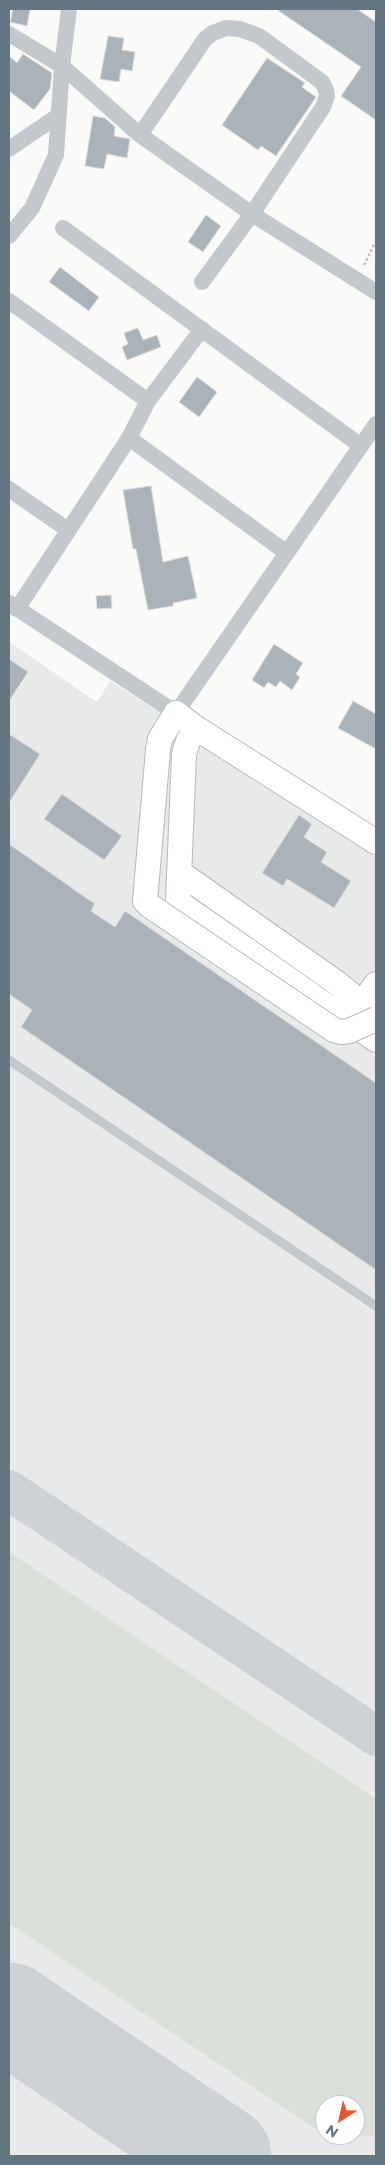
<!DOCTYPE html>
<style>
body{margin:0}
#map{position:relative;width:385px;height:2165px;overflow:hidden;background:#fafaf8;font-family:Montserrat,sans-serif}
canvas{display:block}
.frame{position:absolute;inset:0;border:10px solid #657683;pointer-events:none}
.north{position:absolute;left:315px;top:2095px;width:50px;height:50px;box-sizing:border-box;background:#fff;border:1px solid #c1c8cd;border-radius:50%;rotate:215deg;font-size:14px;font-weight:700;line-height:20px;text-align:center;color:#657683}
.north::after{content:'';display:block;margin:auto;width:18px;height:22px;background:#e4572e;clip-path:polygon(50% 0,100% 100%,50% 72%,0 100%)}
</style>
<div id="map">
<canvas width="385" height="2165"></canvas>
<div class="frame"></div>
<div class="north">N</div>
</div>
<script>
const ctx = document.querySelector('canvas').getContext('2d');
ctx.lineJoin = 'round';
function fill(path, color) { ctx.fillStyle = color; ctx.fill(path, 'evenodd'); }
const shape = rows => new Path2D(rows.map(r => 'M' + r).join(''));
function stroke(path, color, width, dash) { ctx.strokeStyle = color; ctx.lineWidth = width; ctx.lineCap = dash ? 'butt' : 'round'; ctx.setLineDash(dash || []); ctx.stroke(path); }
const built = shape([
 [9,642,97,702,110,681,376,848,376,2156,9,2156],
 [325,2105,355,2105,355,2135,325,2135]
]);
const green = shape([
 [9,1552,376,1799,376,2136,345,2137,333,2135,355,2135,355,2105,325,2105,325,2133,313,2127,9,1923]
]);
const taxiway = shape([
 [9,1490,376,1736]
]);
const runway = shape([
 [9,2013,221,2156]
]);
const building = shape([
 [13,9,30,9,27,26,10,22,13,9],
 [276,9,357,9,376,22,376,120,341,96,361,67,276,9],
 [108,36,124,38,122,50,135,52,132,71,121,69,119,82,100,79,108,36],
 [23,54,52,73,50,89,34,110,9,91,9,56,17,63,23,54],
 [267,58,305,83,302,87,316,97,276,156,261,146,258,150,222,125,267,58],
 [93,116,105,118,115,127,114,136,130,139,127,158,107,154,104,169,85,166,93,116],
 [206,215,221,226,203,252,188,242,206,215],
 [60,267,99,297,89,311,49,282,60,267],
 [138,328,143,340,157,335,161,347,127,360,122,347,128,344,124,333,138,328],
 [197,377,217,392,199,417,179,402,197,377],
 [151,486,163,562,188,556,197,598,173,603,173,606,148,610,136,549,133,549,123,490,151,486],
 [111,595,112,608,97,609,96,596,111,595],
 [274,644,303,663,296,674,300,677,292,690,280,681,276,687,268,682,264,688,252,680,274,644],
 [9,659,28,672,9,701,9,659],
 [353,701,376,714,376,749,338,728,353,701],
 [9,734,40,754,9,803,9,734],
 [62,794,122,836,104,860,44,819,62,794],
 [299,815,312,824,304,837,327,852,321,862,351,881,334,908,287,879,283,886,262,873,299,815],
 [9,844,95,904,91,911,115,927,125,911,376,1083,376,1270,21,1027,32,1010,9,994,9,844]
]);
const path = shape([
 [364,265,376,241]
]);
const lane = shape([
 [9,1060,376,1306]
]);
const street = shape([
 [9,34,62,66,140,135,252,214,376,292],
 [140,135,205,39,213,33,226,28,240,29,259,36,322,82,326,90,327,96,323,107,252,214,202,282],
 [9,149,59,115],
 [63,228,361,446],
 [9,236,32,208,56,155,62,66,69,9],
 [9,301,148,401],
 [129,438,287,553],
 [9,489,68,530],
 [9,603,176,713,376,424],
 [17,609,129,438,148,401,202,329]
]);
const secondary = shape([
 [196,728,188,741,184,754,178,902,376,1040],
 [158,750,160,739,176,713,196,728,376,842],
 [179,872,337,983,376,1015],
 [365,1018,361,1012,362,1003,376,984]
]);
const secondaryBridge = shape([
 [158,750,145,901,150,906,334,1030,341,1032,349,1031,376,1019]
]);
fill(built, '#e8e9e9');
fill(green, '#dadfd7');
stroke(taxiway, '#ced2d4', 40);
stroke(runway, '#ced2d4', 101);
fill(building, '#aab3b9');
stroke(building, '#dcdcda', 1);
stroke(secondary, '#b3babf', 26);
stroke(path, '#bbbfc2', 2.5, [2.5, 2.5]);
stroke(lane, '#c3c8cc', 9);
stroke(street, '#c3c8cc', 16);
stroke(secondary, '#fff', 24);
stroke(secondaryBridge, '#b3babf', 26, []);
stroke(secondaryBridge, '#fff', 24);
</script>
